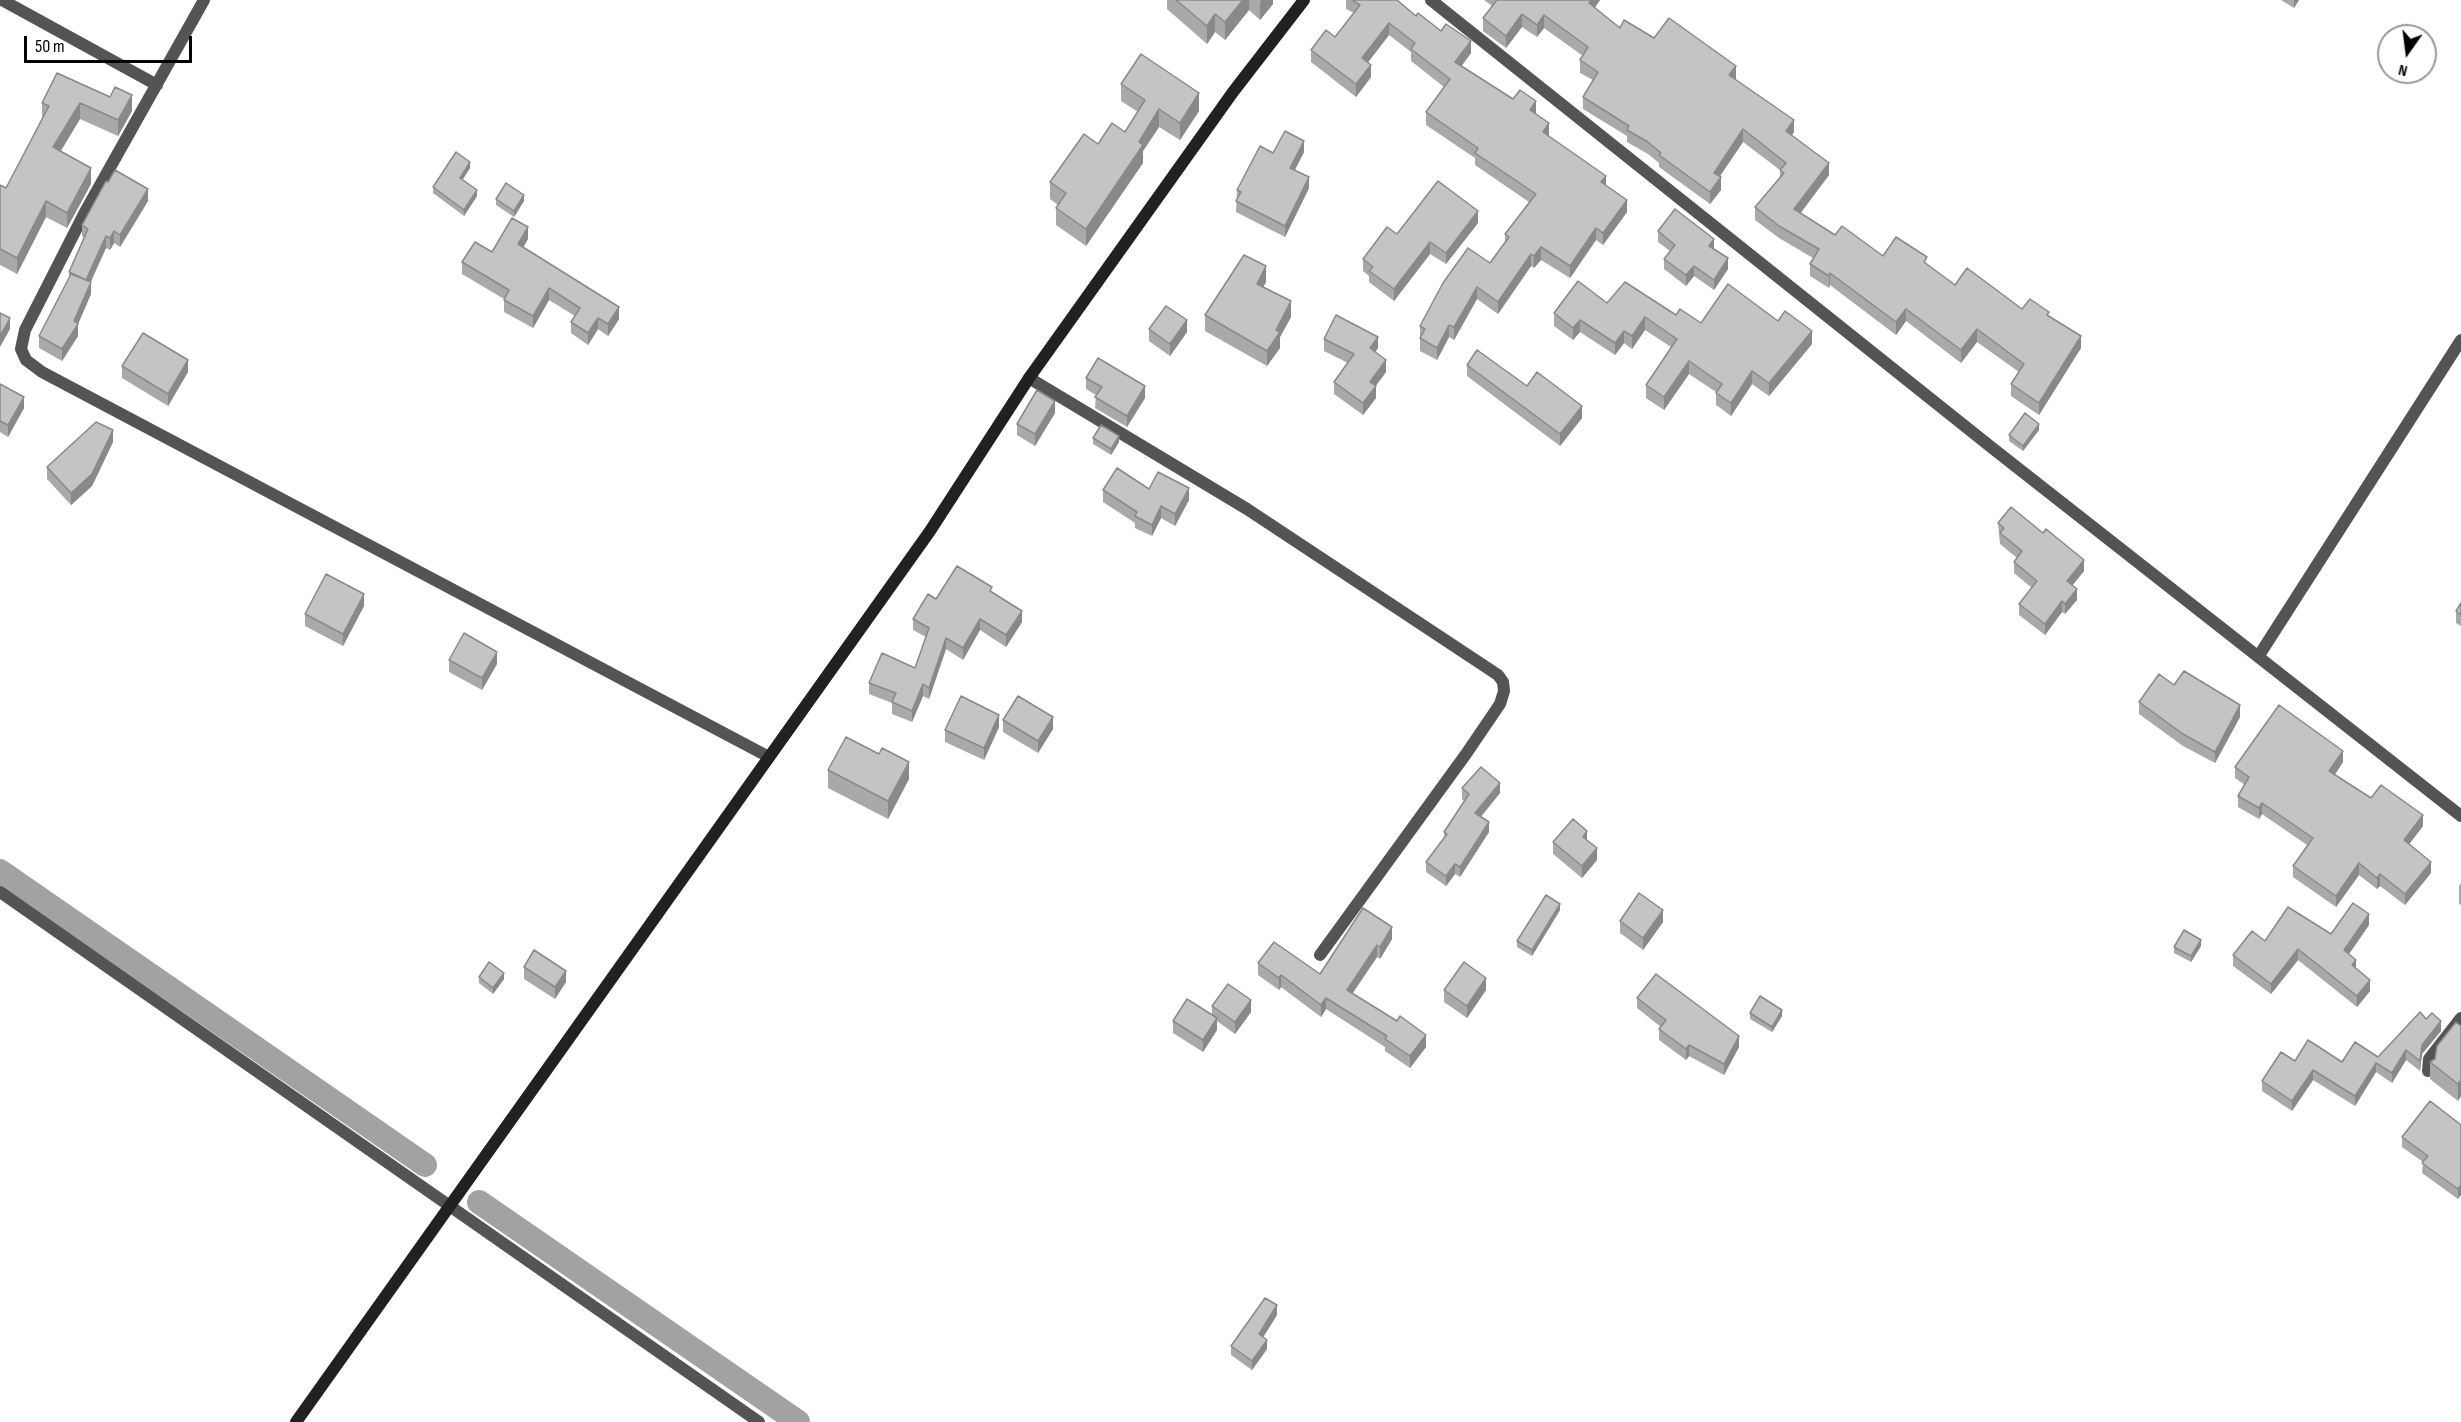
<!DOCTYPE html>
<style>
body{margin:0}
#map{position:relative;width:2461px;height:1422px;overflow:hidden;background:#fff;font-family:"Sofia Sans Condensed",sans-serif}
canvas{display:block}
.north{position:absolute;left:2377px;top:24px;width:60px;height:60px;box-sizing:border-box;background:#fff;border:2px solid #999;border-radius:50%;rotate:194deg;font-size:16px;font-weight:700;line-height:24px;text-align:center;color:#000}
.north::after{content:'';display:block;margin:auto;width:21px;height:27px;background:#000;clip-path:polygon(50% 0,100% 100%,50% 72%,0 100%)}
.scale{position:absolute;left:24px;top:36px;width:168px;height:27px;box-sizing:border-box;border:3px solid #000;border-top:0;padding-left:8px;font-size:18px;line-height:21px;white-space:nowrap;color:#000;-webkit-text-stroke:4px #fff;paint-order:stroke}
</style>
<div id="map">
<canvas width="2461" height="1422"></canvas>
<div class="north">N</div>
<div class="scale">50 m</div>
</div>
<script>
const ctx = document.querySelector('canvas').getContext('2d');
ctx.lineJoin = 'round';
const shape = rows => new Path2D(rows.map(r => 'M' + r).join(''));
function stroke(path, color, width, dash) { ctx.strokeStyle = color; ctx.lineWidth = width; ctx.lineCap = dash ? 'butt' : 'round'; ctx.setLineDash(dash || []); ctx.stroke(path); }
function fill(path, color) { ctx.fillStyle = color; ctx.fill(path, 'evenodd'); }
const canal = shape([
 [0,871,425,1165],
 [479,1202,798,1422]
]);
const minor = shape([
 [2,0,157,85],
 [204,0,85,212,25,330,21,349,26,360,42,372,769,757],
 [1431,0,1991,447,2461,816],
 [1029,378,1247,509,1498,675,1503,682,1504,691,1500,704,1466,754,1320,955],
 [2258,657,2461,340],
 [0,892,759,1422],
 [2428,1071,2429,1059,2461,1018]
]);
const secondary = shape([
 [296,1422,930,531,1029,378,1233,92,1304,0]
]);
const wall = shape([
 [1167,0,1273,0,1273,4,1260,20,1249,10,1225,40,1215,32,1207,44,1167,9],
 [1346,0,1397,0,1416,16,1471,53,1461,66,1536,113,1548,136,1606,185,1627,212,1603,245,1596,240,1570,278,1541,260,1534,268,1531,266,1498,314,1477,299,1454,340,1449,337,1437,360,1420,351,1420,326,1490,263,1505,242,1505,234,1529,202,1475,165,1475,158,1426,125,1426,112,1444,87,1411,61,1411,52,1389,35,1368,62,1371,77,1356,97,1311,62,1311,50,1335,37,1354,13,1346,9],
 [1484,0,1600,0,1595,8,1620,28,1654,38,1736,79,1735,79,1794,132,1792,135,1829,175,1801,213,1835,235,1883,256,1927,265,1955,285,2022,309,2049,316,2081,348,2039,415,2011,396,2011,384,2019,372,1977,342,1961,363,1906,321,1896,335,1830,285,1829,288,1810,276,1810,264,1813,258,1779,238,1755,220,1755,207,1780,177,1780,170,1743,142,1719,177,1721,190,1710,204,1659,167,1659,163,1648,154,1627,142,1627,136,1583,109,1583,97,1593,80,1580,73,1580,60,1583,56,1544,28,1537,37,1522,27,1506,48,1483,31,1483,18,1492,6],
 [2281,0,2299,0,2294,8],
 [57,73,132,111,118,136,80,119,61,151,91,184,67,228,46,217,17,274,0,265,0,185,6,188,42,118,42,103],
 [1121,84,1199,111,1180,140,1159,127,1143,151,1143,163,1086,246,1056,225,1056,208,1058,205,1050,199,1050,182,1098,144,1125,132,1138,112,1121,101],
 [1304,152,1295,170,1309,188,1285,237,1236,212,1237,190,1273,153],
 [470,168,462,180,477,196,464,216,433,193,433,187],
 [496,199,524,201,514,217,496,205],
 [148,201,120,247,114,243,110,250,106,248,91,282,91,294,78,324,78,336,62,361,39,348,39,336,69,279,69,272,84,238,82,236,82,225],
 [1478,223,1446,264,1430,254,1394,301,1369,282,1369,276,1363,271,1363,259,1397,234],
 [1658,231,1714,249,1728,269,1714,290,1694,276,1686,286,1664,269,1664,259,1670,251,1658,242],
 [528,239,523,247,619,319,608,336,598,329,588,345,571,333,571,322,575,316,549,300,533,328,504,312,504,299,462,274,462,262],
 [1266,282,1263,287,1291,317,1280,337,1280,348,1267,366,1205,331,1205,315],
 [1607,303,1676,315,1701,323,1778,321,1812,344,1769,396,1752,384,1731,416,1716,405,1716,392,1689,374,1664,410,1646,398,1646,385,1671,347,1645,330,1632,349,1624,343,1615,355,1580,332,1573,340,1554,326,1554,313],
 [1149,329,1187,332,1170,356,1149,341],
 [1324,339,1378,348,1375,352,1386,372,1375,386,1376,398,1363,415,1334,394,1334,382,1348,363,1324,351],
 [1467,365,1527,386,1582,418,1560,446,1467,376],
 [122,366,188,372,168,406,122,378],
 [1086,378,1145,398,1127,427,1095,408,1096,395,1086,389],
 [0,384,24,408,8,437,0,432],
 [1055,413,1035,446,1017,435,1017,424],
 [2039,430,2023,451,2009,441,2009,435],
 [1093,438,1119,442,1111,455,1093,444],
 [113,442,92,486,71,505,47,479,47,467],
 [1149,489,1189,500,1175,526,1161,518,1152,536,1135,528,1135,523,1103,502,1103,490],
 [1998,523,2084,571,2072,586,2077,600,2065,614,2062,612,2045,635,2019,615,2019,604,2032,588,2014,573,2014,562,2017,558,2000,544],
 [992,592,1022,622,1006,647,980,630,963,660,946,649,929,699,923,696,912,722,892,714,892,703,869,694,869,683,915,668,926,637,913,630,913,619,936,599],
 [364,606,343,646,305,626,305,614],
 [2456,611,2461,615,2461,626,2456,623],
 [449,660,497,664,482,690,449,672],
 [2174,685,2240,717,2215,763,2183,746,2139,714,2139,702],
 [1003,720,1053,729,1038,753,1003,732],
 [999,727,984,760,945,742,945,730],
 [2343,762,2335,775,2371,798,2423,826,2409,844,2431,873,2405,905,2380,886,2377,889,2359,875,2336,907,2293,877,2293,866,2307,845,2262,814,2259,819,2238,807,2238,796,2245,785,2235,778,2235,767],
 [828,770,909,779,888,819,828,788],
 [1462,788,1500,793,1481,817,1489,832,1460,877,1455,874,1446,886,1426,872,1426,862,1444,838,1444,832,1464,801,1462,799],
 [1587,841,1597,860,1582,878,1553,854,1553,842],
 [2461,883,2461,905,2459,904,2459,886],
 [1363,908,1392,939,1380,959,1377,957,1353,993,1426,1047,1410,1068,1385,1051,1385,1047,1326,1009,1321,1017,1281,987,1279,990,1258,975,1258,963,1320,974],
 [1560,910,1532,956,1517,947,1517,941],
 [1620,921,1663,922,1643,950,1620,933],
 [2369,925,2349,954,2356,969,2370,991,2357,1007,2298,960,2271,994,2233,966,2233,955,2265,941,2331,934],
 [2201,946,2191,962,2174,953,2174,947],
 [524,967,566,982,555,999,524,979],
 [479,977,504,979,493,994,479,983],
 [1444,990,1486,990,1467,1018,1444,1002],
 [1637,998,1739,1047,1724,1075,1689,1056,1686,1060,1659,1040,1659,1029,1661,1027,1637,1008],
 [1212,1006,1251,1012,1235,1034,1217,1021,1217,1030,1203,1052,1173,1033,1173,1021,1212,1015],
 [1750,1013,1782,1016,1772,1032,1750,1019],
 [2426,1019,2441,1031,2422,1054,2420,1071,2406,1060,2392,1083,2376,1072,2355,1106,2313,1080,2292,1111,2262,1091,2262,1081,2295,1061,2342,1062,2378,1057],
 [2461,1026,2461,1096,2458,1101,2430,1079,2430,1062,2435,1059],
 [2461,1125,2458,1199,2422,1173,2423,1162,2402,1147,2402,1137],
 [1277,1315,1263,1337,1267,1349,1252,1370,1231,1355,1231,1346]
]);
const shadedWall = shape([
 [1243,0,1249,0,1249,10,1225,40,1225,22],
 [1262,0,1273,0,1273,4,1260,20,1260,2],
 [1591,0,1600,0,1589,15,1589,3],
 [2294,0,2299,0,2294,8],
 [1215,14,1215,32,1207,44,1207,26],
 [1522,14,1522,27,1506,48,1506,36],
 [1544,15,1544,28,1537,37,1537,25],
 [1389,23,1389,35,1362,70,1362,58],
 [1471,41,1471,53,1455,75,1455,62],
 [1371,65,1371,77,1356,97,1356,84],
 [1736,66,1736,79,1729,87,1729,75],
 [1199,93,1199,111,1180,140,1180,123],
 [132,95,132,111,118,136,118,120],
 [1536,101,1536,113,1530,122,1530,110],
 [80,103,80,119,53,163,53,147],
 [1159,109,1159,127,1143,151,1143,163,1086,246,1086,229],
 [1794,120,1794,132,1786,143,1786,131],
 [1549,123,1549,136,1543,144,1543,132],
 [1743,129,1743,142,1714,185,1714,173],
 [1304,141,1304,152,1290,179,1290,168],
 [470,162,470,168,460,184,460,178],
 [1829,163,1829,175,1794,221,1794,209],
 [91,168,91,184,67,228,67,213],
 [1606,176,1606,188,1601,182],
 [1309,177,1309,188,1285,237,1285,226],
 [1721,177,1721,190,1710,204,1710,192],
 [148,189,148,201,120,247,120,235],
 [477,190,477,196,464,216,464,210],
 [524,195,524,201,514,217,514,211],
 [1627,200,1627,212,1603,245,1603,233],
 [46,201,46,217,17,274,17,258],
 [1478,211,1478,223,1446,264,1446,253],
 [528,227,528,239,518,256,518,244],
 [1596,228,1596,240,1570,278,1570,266],
 [114,231,114,243,110,250,110,238],
 [106,236,106,248,86,291,86,280],
 [1714,239,1714,249,1709,246],
 [1430,242,1430,254,1394,301,1394,289],
 [1541,247,1541,260,1534,268,1534,256],
 [1531,254,1531,266,1498,314,1498,302],
 [1728,258,1728,269,1714,290,1714,280],
 [1266,266,1266,282,1257,299,1257,284],
 [1694,266,1694,276,1686,286,1686,275],
 [1830,273,1830,285,1829,288,1829,276],
 [91,282,91,294,78,324,78,336,62,361,62,349,74,321],
 [1477,287,1477,299,1454,340,1454,327],
 [549,288,549,300,533,328,533,316],
 [1291,301,1291,317,1280,337,1280,348,1267,366,1267,351,1276,330],
 [619,307,619,319,608,336,608,324],
 [1906,309,1906,321,1896,335,1896,322],
 [1645,317,1645,330,1632,349,1632,336],
 [10,318,10,329,0,347,0,336],
 [598,318,598,329,588,345,588,333],
 [1187,320,1187,332,1170,356,1170,344],
 [1580,320,1580,332,1573,340,1573,328],
 [1449,325,1449,337,1437,360,1437,348],
 [1977,329,1977,342,1961,363,1961,350],
 [1624,331,1624,343,1615,355,1615,343],
 [1812,331,1812,344,1769,396,1769,383],
 [2081,336,2081,348,2039,415,2039,403],
 [1378,337,1378,348,1370,360,1370,348],
 [188,360,188,372,168,406,168,394],
 [1386,360,1386,372,1370,394,1370,382],
 [1689,361,1689,374,1664,410,1664,397],
 [1752,371,1752,384,1731,416,1731,403],
 [1145,386,1145,398,1127,427,1127,416],
 [1376,386,1376,398,1363,415,1363,403],
 [24,397,24,408,8,437,8,425],
 [1055,401,1055,413,1035,446,1035,434],
 [1582,406,1582,418,1560,446,1560,434],
 [2039,424,2039,430,2023,451,2023,446],
 [113,430,113,442,92,486,71,505,71,493],
 [1119,436,1119,442,1111,455,1111,449],
 [1189,488,1189,500,1175,526,1175,514],
 [1161,506,1161,518,1152,536,1152,525],
 [2084,560,2084,571,2067,592,2067,581],
 [2077,589,2077,600,2065,614,2065,604],
 [364,594,364,606,343,646,343,634],
 [2062,601,2062,612,2045,635,2045,624],
 [1022,611,1022,622,1006,647,1006,635],
 [980,619,980,630,963,660,963,648],
 [946,638,946,649,929,699,929,688],
 [497,652,497,664,482,690,482,678],
 [923,684,923,696,912,722,912,711],
 [2240,705,2240,717,2215,763,2215,752],
 [999,715,999,727,984,760,984,748],
 [1053,717,1053,729,1038,753,1038,741],
 [2343,751,2343,762,2329,782,2329,771],
 [909,762,909,779,888,819,888,801],
 [1500,783,1500,793,1475,823,1475,813],
 [2262,803,2262,814,2259,819,2259,808],
 [2423,815,2423,826,2404,851,2404,840],
 [1489,822,1489,832,1460,877,1460,867],
 [1587,831,1587,843,1583,837],
 [1597,848,1597,860,1582,878,1582,866],
 [2431,862,2431,873,2405,905,2405,894],
 [2359,863,2359,875,2336,907,2336,896],
 [1455,864,1455,874,1446,886,1446,876],
 [2380,874,2380,886,2377,889,2377,878],
 [1560,904,1560,910,1532,956,1532,950],
 [1663,910,1663,922,1643,950,1643,938],
 [2369,914,2369,925,2344,961,2344,950],
 [1392,927,1392,939,1380,959,1380,947],
 [2201,940,2201,946,2191,962,2191,956],
 [1377,945,1377,957,1347,1001,1347,990],
 [2298,949,2298,960,2271,994,2271,984],
 [2356,960,2356,971,2352,965],
 [566,971,566,982,555,999,555,987],
 [504,973,504,979,493,994,493,988],
 [1281,975,1281,987,1279,990,1279,978],
 [1486,978,1486,990,1467,1018,1467,1006],
 [2370,980,2370,991,2357,1007,2357,996],
 [1326,998,1326,1009,1321,1017,1321,1005],
 [1251,1000,1251,1012,1235,1034,1235,1022],
 [1782,1010,1782,1016,1772,1032,1772,1027],
 [1217,1018,1217,1030,1203,1052,1203,1040],
 [2441,1021,2441,1031,2422,1054,2420,1071,2420,1061,2422,1045],
 [1426,1035,1426,1047,1410,1068,1410,1056],
 [1739,1036,1739,1047,1724,1075,1724,1064],
 [1689,1045,1689,1056,1686,1060,1686,1049],
 [2406,1050,2406,1060,2392,1083,2392,1073],
 [2376,1063,2376,1072,2355,1106,2355,1096],
 [2313,1070,2313,1080,2292,1111,2292,1101],
 [2461,1080,2461,1096,2458,1101,2458,1084],
 [2461,1185,2461,1195,2458,1199,2458,1189],
 [1277,1305,1277,1315,1259,1344,1259,1334],
 [1267,1340,1267,1349,1252,1370,1252,1361]
]);
const building = shape([
 [1176,0,1243,0,1225,22,1215,14,1207,26,1176,0],
 [1352,0,1397,0,1416,16,1418,13,1441,31,1446,24,1471,41,1455,62,1513,99,1520,90,1536,101,1530,110,1549,123,1543,132,1606,176,1601,182,1627,200,1603,233,1596,228,1570,266,1541,247,1534,256,1531,254,1498,302,1477,287,1454,327,1449,325,1437,348,1420,338,1425,329,1420,326,1443,283,1468,248,1490,263,1509,237,1505,234,1536,194,1475,153,1478,148,1426,112,1450,79,1411,49,1415,43,1389,23,1362,58,1371,65,1356,84,1311,50,1326,30,1335,37,1360,5,1352,0],
 [1497,0,1591,0,1589,3,1620,28,1624,20,1654,38,1669,18,1736,66,1729,75,1794,120,1786,131,1829,163,1794,209,1835,235,1842,226,1883,256,1896,237,1927,257,1924,262,1955,285,1967,268,2022,309,2030,299,2049,312,2047,315,2081,336,2039,403,2011,384,2024,364,1977,329,1961,350,1906,309,1896,322,1830,273,1829,276,1810,264,1819,249,1779,226,1755,207,1784,173,1780,170,1786,163,1743,129,1714,173,1721,177,1710,192,1659,155,1661,153,1648,142,1627,130,1629,126,1583,97,1598,72,1580,60,1588,47,1544,15,1537,25,1522,14,1506,36,1483,18,1497,0],
 [1141,54,1199,93,1180,123,1159,109,1139,142,1143,145,1086,229,1056,208,1066,193,1050,182,1084,134,1098,144,1112,123,1125,132,1145,100,1121,84,1141,54],
 [57,73,110,97,115,87,132,95,118,120,80,103,53,147,91,168,67,213,46,201,17,258,0,249,0,185,6,188,49,106,42,103,57,73],
 [1285,131,1304,141,1290,168,1309,177,1285,226,1236,201,1241,192,1237,190,1260,146,1273,153,1285,131],
 [456,152,470,162,460,178,477,190,464,210,433,187,456,152],
 [115,170,148,189,120,235,114,231,110,238,106,236,86,280,69,272,88,229,82,225,106,181,108,182,115,170],
 [1438,181,1478,211,1446,253,1430,242,1394,289,1369,271,1373,267,1363,259,1387,227,1397,234,1438,181],
 [506,183,524,195,514,211,496,199,506,183],
 [1675,209,1714,239,1709,246,1728,258,1714,280,1694,266,1686,275,1664,259,1675,245,1658,231,1675,209],
 [512,218,528,227,518,244,619,307,608,324,598,318,588,333,571,322,580,308,549,288,533,316,504,300,509,290,462,262,475,242,492,252,512,218],
 [1244,255,1266,266,1257,284,1291,301,1276,330,1280,332,1267,351,1205,315,1244,255],
 [71,274,91,282,74,321,78,324,62,349,39,336,71,274],
 [1578,281,1607,303,1625,282,1676,315,1680,309,1701,323,1728,284,1778,321,1785,311,1812,331,1769,383,1752,371,1731,403,1716,393,1722,384,1689,361,1664,397,1646,385,1677,339,1645,317,1632,336,1624,331,1615,343,1580,320,1573,328,1554,313,1578,281],
 [1166,306,1187,320,1170,344,1149,329,1166,306],
 [0,313,10,318,0,336,0,313],
 [1336,315,1378,337,1370,348,1386,360,1370,382,1376,386,1363,403,1334,382,1354,354,1324,339,1336,315],
 [143,333,188,360,168,394,122,366,143,333],
 [1477,350,1527,386,1537,372,1582,406,1560,434,1467,365,1477,350],
 [1098,358,1145,386,1127,416,1095,397,1102,387,1086,378,1098,358],
 [0,384,24,397,8,425,0,421,0,384],
 [1037,390,1055,401,1035,434,1017,424,1037,390],
 [2025,413,2039,424,2023,446,2009,435,2025,413],
 [96,422,113,430,92,474,71,493,47,467,96,422],
 [1101,425,1119,436,1111,449,1093,438,1101,425],
 [1117,468,1149,489,1158,472,1189,488,1175,514,1161,506,1152,525,1135,516,1137,512,1103,490,1117,468],
 [2011,507,2043,533,2046,529,2084,560,2067,581,2077,589,2065,604,2062,601,2045,624,2019,604,2037,581,2014,562,2022,551,2000,533,2004,528,1998,523,2011,507],
 [957,566,992,587,990,591,1022,611,1006,635,980,619,963,648,946,638,929,688,923,684,912,711,892,702,896,693,869,683,882,653,915,668,929,628,913,619,928,594,936,599,957,566],
 [326,574,364,594,343,634,305,614,326,574],
 [2461,603,2461,615,2456,611,2461,603],
 [464,633,497,652,482,678,449,660,464,633],
 [2184,671,2240,705,2215,752,2183,734,2139,702,2159,674,2174,685,2184,671],
 [961,696,999,715,984,748,945,730,961,696],
 [1018,696,1053,717,1038,741,1003,720,1018,696],
 [2279,705,2343,751,2329,771,2371,798,2381,785,2423,815,2404,840,2431,862,2405,894,2380,874,2377,878,2359,863,2336,896,2293,866,2313,838,2262,803,2259,808,2238,796,2249,777,2235,767,2279,705],
 [846,737,879,754,882,748,909,762,888,801,828,770,846,737],
 [1481,767,1500,783,1475,813,1489,822,1460,867,1455,864,1446,876,1426,862,1447,834,1444,832,1469,794,1462,788,1481,767],
 [1573,819,1587,831,1583,837,1597,848,1582,866,1553,842,1573,819],
 [1639,893,1663,910,1643,938,1620,921,1639,893],
 [1546,895,1560,904,1532,950,1517,941,1546,895],
 [2353,903,2369,914,2344,950,2356,960,2352,965,2370,980,2357,996,2298,949,2271,984,2233,955,2252,931,2265,941,2288,907,2331,934,2353,903],
 [1363,908,1392,927,1380,947,1377,945,1347,990,1397,1021,1400,1016,1426,1035,1410,1056,1385,1039,1387,1036,1326,998,1321,1005,1281,975,1279,978,1258,963,1274,942,1320,974,1363,908],
 [2184,930,2201,940,2191,956,2174,947,2184,930],
 [534,950,566,971,555,987,524,967,534,950],
 [489,962,504,973,493,988,479,977,489,962],
 [1464,962,1486,978,1467,1006,1444,990,1464,962],
 [1656,974,1739,1036,1724,1064,1689,1045,1686,1049,1659,1029,1666,1020,1637,998,1656,974],
 [1228,984,1251,1000,1235,1022,1212,1006,1228,984],
 [1760,996,1782,1010,1772,1027,1750,1013,1760,996],
 [1187,999,1217,1018,1203,1040,1173,1021,1187,999],
 [2420,1012,2426,1019,2432,1013,2441,1021,2422,1045,2420,1061,2406,1050,2392,1073,2376,1063,2355,1096,2313,1070,2292,1101,2262,1081,2281,1052,2295,1061,2308,1040,2342,1062,2355,1042,2378,1057,2420,1012],
 [2456,1022,2461,1026,2461,1080,2458,1084,2430,1062,2435,1059,2437,1046,2456,1022],
 [2430,1101,2461,1125,2461,1185,2458,1189,2422,1163,2428,1156,2402,1137,2430,1101],
 [1265,1298,1277,1305,1259,1334,1267,1340,1252,1361,1231,1346,1265,1298]
]);
stroke(canal, '#a2a2a2', 24);
stroke(minor, '#545454', 12);
stroke(secondary, '#212121', 12);
fill(wall, '#a9a9a9');
fill(shadedWall, '#898989');
fill(building, '#c4c4c4');
stroke(building, '#898989', 1.5);
</script>
